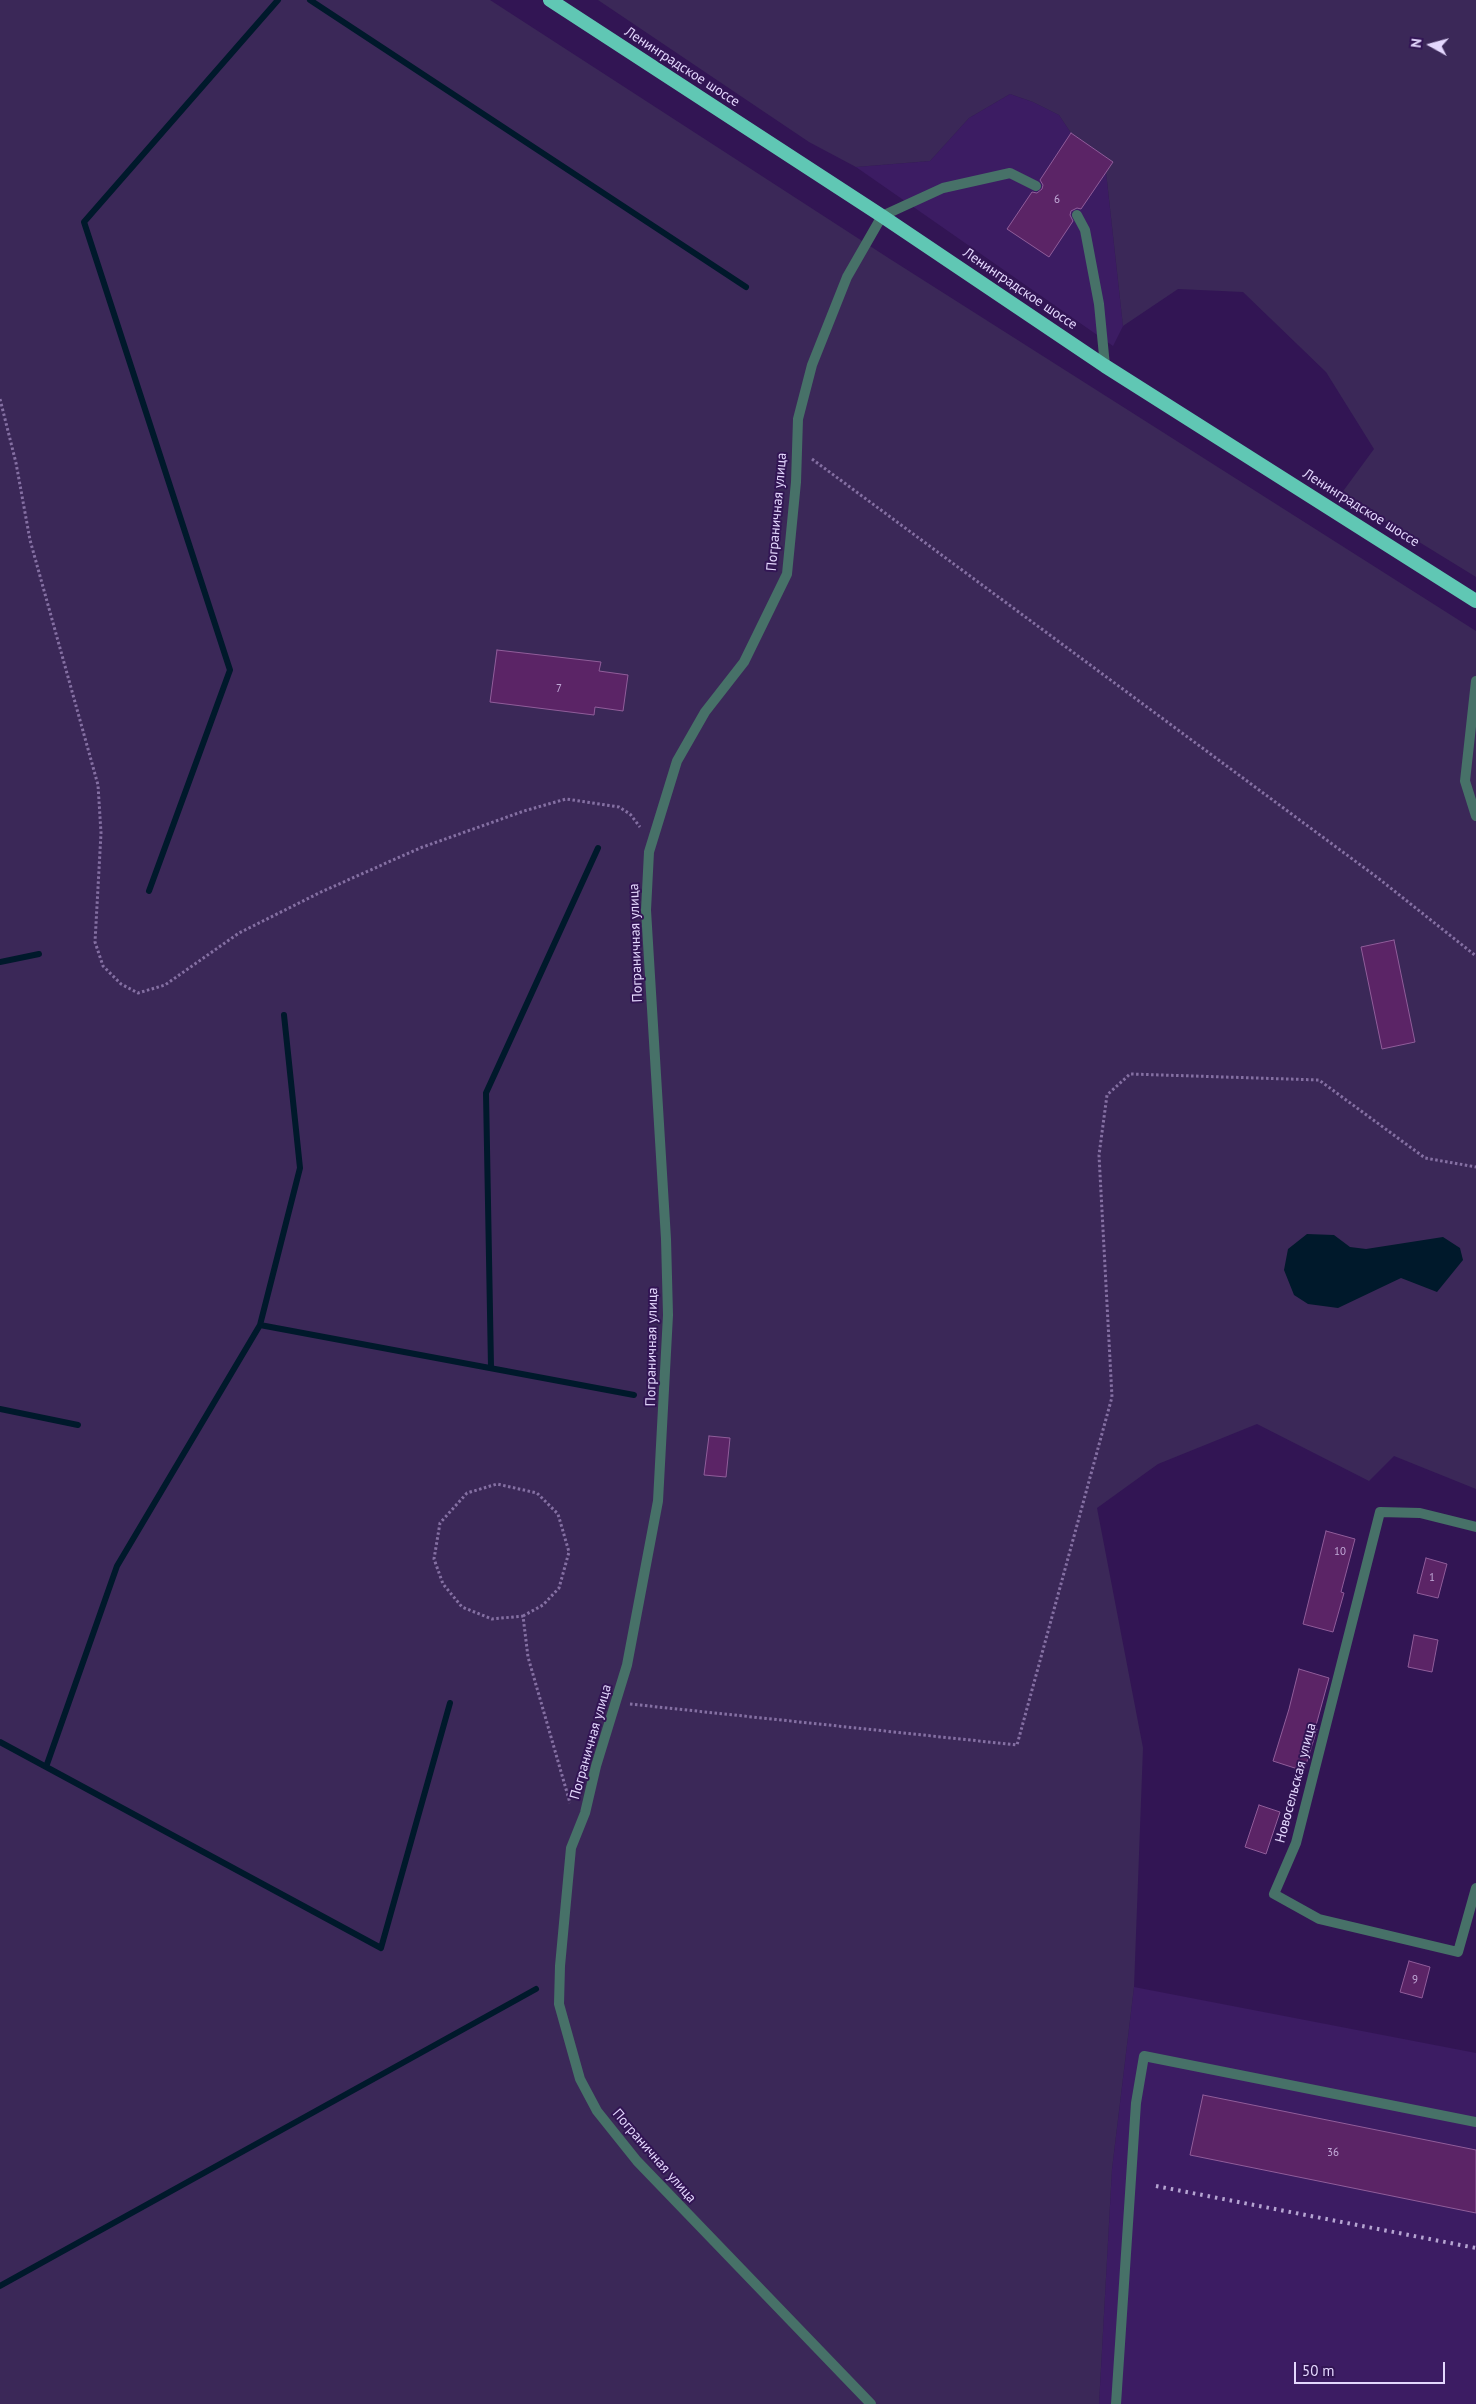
<!DOCTYPE html>
<meta charset="utf-8">
<style>
body{margin:0}
#map{position:relative;width:1476px;height:2404px;overflow:hidden;background:#321554;font-family:"PT Sans",sans-serif}
canvas{display:block}
.north{position:absolute;left:1406px;top:20px;width:50px;height:50px;-webkit-text-stroke:4px #321554;paint-order:stroke;rotate:277deg;font-size:14px;font-weight:700;line-height:20px;text-align:center;color:#e4d7fe}
.north::after{content:'';display:block;margin:auto;width:18px;height:22px;background:#e4d7fe;clip-path:polygon(50% 0,100% 100%,50% 72%,0 100%)}
.scale{position:absolute;left:1294px;top:2362px;width:151px;height:22px;box-sizing:border-box;border:2px solid #e4d7fe;border-top:0;padding-left:6px;font-size:15px;line-height:18px;white-space:nowrap;color:#e4d7fe;-webkit-text-stroke:4px #321554;paint-order:stroke}
</style>
<div id="map">
<canvas width="1476" height="2404"></canvas>
<div class="north">N</div>
<div class="scale">50 m</div>
</div>
<script>
const ctx = document.querySelector('canvas').getContext('2d');
ctx.lineJoin = 'round';
function fill(path, color) { ctx.fillStyle = color; ctx.fill(path, 'evenodd'); }
const shape = rows => new Path2D(rows.map(r => 'M' + r).join(''));
function stroke(path, color, width, dash) { ctx.strokeStyle = color; ctx.lineWidth = width; ctx.lineCap = dash ? 'butt' : 'round'; ctx.setLineDash(dash || []); ctx.stroke(path); }
function label(font, color, halo, rows, align = 'center') {
  ctx.font = font + ' "PT Sans",sans-serif'; ctx.lineWidth = 4; ctx.setLineDash([]); ctx.textBaseline = 'middle'; ctx.strokeStyle = halo; ctx.fillStyle = color; for (const [text, x, y, turn = 0] of rows) {
    ctx.save(); ctx.translate(x, y); ctx.rotate((+turn || 0) * Math.PI / 180); ctx.textAlign = isNaN(turn) ? turn : align; if (halo) ctx.strokeText(text, 0, 0); ctx.fillText(text, 0, 0); ctx.restore();
  }
}
const built = shape([
 [1010,94,1033,102,1059,115,1071,133,1113,162,1106,172,1123,326,1113,346,856,167,930,161,969,118],
 [1134,1987,1476,2053,1476,2404,1099,2404,1112,2169]
]);
const green = shape([
 [0,0,490,0,890,259,1476,631,1476,1489,1394,1456,1369,1481,1257,1424,1158,1464,1097,1508,1143,1748,1134,1987,1112,2169,1099,2404,0,2404],
 [598,0,1476,0,1476,577,1341,494,1374,449,1326,372,1243,292,1178,289,1123,326,1106,172,1113,162,1071,133,1059,115,1033,102,1010,94,969,118,930,161,856,167,809,142]
]);
const water = shape([
 [1307,1234,1334,1235,1350,1247,1366,1249,1443,1237,1460,1248,1463,1260,1437,1292,1401,1278,1338,1308,1308,1304,1294,1295,1284,1270,1288,1249]
]);
const stream = shape([
 [310,0,746,287],
 [149,891,230,670,84,222,278,0],
 [0,962,39,954],
 [260,1325,634,1395],
 [491,1367,486,1093,598,848],
 [0,1409,78,1425],
 [0,1742,381,1948,450,1703],
 [46,1767,117,1566,260,1325,300,1168,284,1015],
 [0,2286,536,1989]
]);
const building = shape([
 [1071,133,1113,162,1081,209,1077,208,1071,211,1070,215,1073,221,1049,257,1007,229,1032,192,1037,193,1042,189,1043,185,1040,180,1071,133],
 [497,650,601,662,599,671,628,675,623,711,595,707,594,715,490,702,497,650],
 [1394,940,1415,1042,1382,1049,1361,947,1394,940],
 [709,1436,730,1438,726,1477,704,1475,709,1436],
 [1326,1531,1355,1539,1341,1592,1344,1593,1333,1632,1303,1624,1326,1531],
 [1426,1558,1447,1564,1438,1598,1417,1593,1426,1558],
 [1414,1635,1438,1640,1432,1672,1408,1667,1414,1635],
 [1299,1669,1329,1678,1315,1729,1317,1729,1304,1771,1273,1761,1289,1709,1299,1669],
 [1259,1805,1280,1812,1266,1854,1245,1847,1259,1805],
 [1409,1961,1430,1967,1422,1998,1400,1992,1409,1961],
 [1203,2095,1476,2150,1476,2213,1190,2155,1203,2095]
]);
const path = shape([
 [0,399,16,463,30,540,98,785,101,833,95,942,103,966,121,984,138,993,165,985,239,933,321,892,420,848,524,811,566,799,619,807,630,814,640,827],
 [812,459,1378,878,1476,956],
 [523,1616,543,1605,559,1588,569,1552,558,1514,537,1493,497,1484,467,1493,440,1523,434,1559,443,1584,462,1607,492,1619,523,1616,528,1657,570,1803],
 [630,1704,1017,1745,1112,1397,1099,1155,1107,1095,1130,1074,1319,1080,1425,1158,1476,1167]
]);
const service = shape([
 [1077,215,1085,230,1099,304,1105,366],
 [882,216,943,188,1010,173,1036,186],
 [1476,681,1465,781,1476,816],
 [1116,2404,1136,2103,1144,2056,1476,2122]
]);
const minor = shape([
 [1476,1527,1420,1513,1380,1512,1296,1843,1274,1894,1319,1919,1458,1952,1476,1888],
 [871,2404,637,2161,597,2111,580,2079,559,2004,560,1966,571,1848,585,1813,596,1766,627,1665,658,1501,668,1315,666,1239,646,910,649,852,677,761,705,712,744,662,787,574,796,482,798,419,812,365,847,277,882,216]
]);
const trunk = shape([
 [550,0,882,216,1105,366,1476,601]
]);
const rail = shape([
 [1156,2186,1476,2248]
]);
const numberNames = [
 ["6",1057,200],
 ["7",559,689],
 ["10",1340,1552],
 ["1",1432,1578],
 ["9",1415,1980],
 ["36",1333,2153]
];
const streetNames = [
 ["Ленинградское шоссе",682,67,33],
 ["Ленинградское шоссе",1020,289,34],
 ["Ленинградское шоссе",1361,508,32],
 ["Пограничная улица",777,512,-85],
 ["Пограничная улица",636,943,-92],
 ["Пограничная улица",652,1347,-89],
 ["Пограничная улица",591,1742,-74],
 ["Новосельская улица",1296,1783,-75],
 ["Пограничная улица",654,2156,49]
];
fill(built, '#3c1c63');
fill(green, '#3b2858');
fill(water, '#00192b');
stroke(stream, '#00192b', 6);
fill(building, '#5b2466');
stroke(building, '#905d9a', 1);
stroke(path, '#8570a3', 3, [2.5, 2.5]);
stroke(service, '#477168', 10);
stroke(minor, '#477168', 10);
stroke(trunk, '#60c7b4', 14);
stroke(rail, '#b6a5d2', 4, [2.5, 5]);
label('11px', '#c2aad8', null, numberNames);
label('14px', '#e4d7fe', '#321554', streetNames);
</script>
